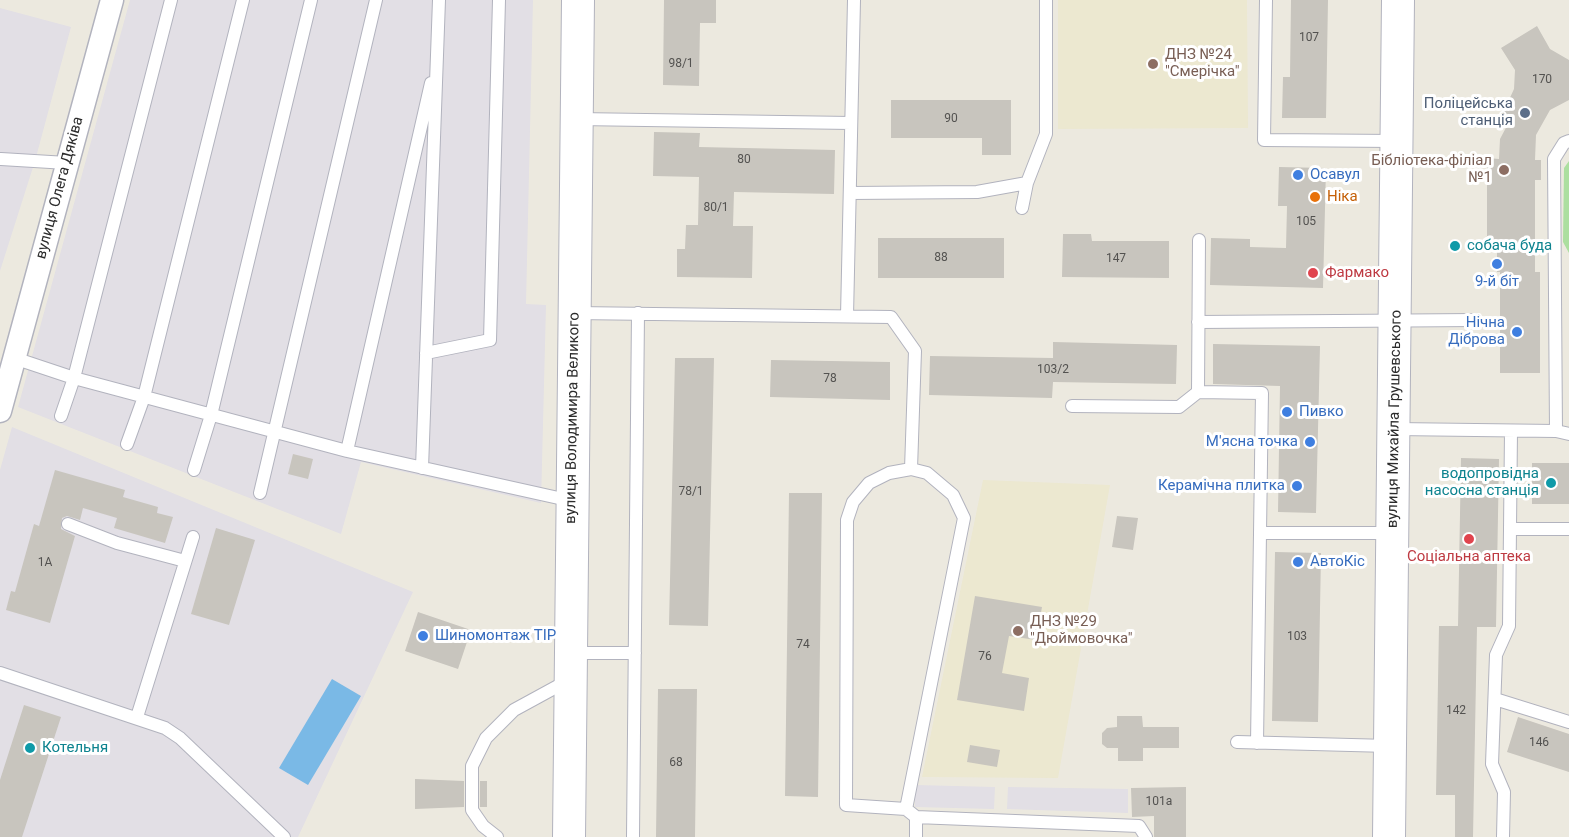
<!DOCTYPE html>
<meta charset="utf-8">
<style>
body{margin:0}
canvas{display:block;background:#ece9df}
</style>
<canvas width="1569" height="837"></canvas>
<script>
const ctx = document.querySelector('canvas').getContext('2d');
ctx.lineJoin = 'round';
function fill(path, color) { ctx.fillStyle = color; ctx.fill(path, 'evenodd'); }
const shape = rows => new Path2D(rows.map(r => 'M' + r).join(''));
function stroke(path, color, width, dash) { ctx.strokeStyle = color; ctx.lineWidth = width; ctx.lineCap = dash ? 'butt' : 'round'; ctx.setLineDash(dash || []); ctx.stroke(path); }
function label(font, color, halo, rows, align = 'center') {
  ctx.font = font + ' Roboto,sans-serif'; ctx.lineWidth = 6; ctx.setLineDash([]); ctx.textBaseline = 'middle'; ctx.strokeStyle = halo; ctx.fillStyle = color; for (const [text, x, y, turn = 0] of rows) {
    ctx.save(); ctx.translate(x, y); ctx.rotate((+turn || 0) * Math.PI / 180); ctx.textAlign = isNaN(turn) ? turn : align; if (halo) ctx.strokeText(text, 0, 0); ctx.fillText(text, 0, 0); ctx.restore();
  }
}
const industrial = shape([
 [130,0,533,0,526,304,546,305,541,503,361,462,341,534,18,407],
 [0,8,71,27,35,161,0,271],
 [12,427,413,592,298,837,0,837,0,470],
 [915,785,995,787,994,809,915,807],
 [1008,787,1128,789,1128,813,1007,809]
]);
const education = shape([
 [1058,0,1247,0,1248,128,1058,129],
 [983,480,1110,485,1058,778,922,777]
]);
const green = shape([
 [1569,161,1569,253,1563,242,1564,168]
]);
const water = shape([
 [332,679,361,696,308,785,279,768]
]);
const building = shape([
 [664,0,716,0,716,23,700,23,699,86,663,85],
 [1291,0,1328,0,1326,118,1282,118,1283,77,1290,77],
 [1537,26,1550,49,1569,60,1569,100,1550,110,1536,135,1535,160,1541,160,1541,180,1535,180,1535,272,1540,272,1540,373,1500,373,1500,272,1497,272,1497,243,1492,243,1491,236,1487,236,1487,158,1499,159,1500,139,1510,120,1502,115,1514,89,1515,70,1501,48],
 [891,100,1011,100,1011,155,982,155,982,138,891,138],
 [654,132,700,133,699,147,835,150,834,194,734,192,733,226,753,226,752,278,677,277,677,249,685,249,686,225,698,225,699,177,653,176],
 [1279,167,1326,168,1323,288,1210,285,1211,238,1250,239,1250,247,1286,248,1287,206,1278,206],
 [1063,234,1091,234,1092,241,1169,241,1169,278,1062,277],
 [878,238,1004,238,1004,278,878,278],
 [1053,342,1177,345,1176,384,1053,382,1052,398,929,395,930,356,1053,358],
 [1213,344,1320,346,1316,513,1278,512,1280,386,1213,384],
 [675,358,714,358,708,626,669,625],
 [771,360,890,362,890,400,770,397],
 [293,454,313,459,308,479,288,474],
 [1461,458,1499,459,1496,627,1477,627,1473,837,1455,837,1455,795,1436,795,1439,626,1458,626],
 [1532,463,1569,463,1569,504,1532,504],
 [55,470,125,490,123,497,158,507,157,513,173,517,165,543,114,528,117,518,83,508,80,520,67,516,62,518,61,529,75,536,50,623,6,610,11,591,15,592,34,524,39,526],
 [789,493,822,493,818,797,785,796],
 [1117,516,1138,518,1133,550,1112,547],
 [216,528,255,540,229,625,191,614],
 [1275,552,1321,553,1318,722,1272,721],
 [975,596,1042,607,1036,640,1009,636,1002,673,1029,678,1024,711,957,700],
 [418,612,471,630,458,669,405,651],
 [658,689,697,689,695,837,656,837],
 [24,705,61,717,22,837,0,837,0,780],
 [1117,716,1142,716,1143,727,1179,727,1179,748,1143,748,1143,761,1118,761,1118,748,1107,748,1102,744,1102,733,1107,728,1117,727],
 [1518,717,1569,734,1569,772,1507,752],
 [970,745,1000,750,997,767,967,762],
 [415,779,464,781,464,807,415,809],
 [480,781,487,781,487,807,480,807],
 [1186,787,1186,837,1154,837,1154,816,1132,817,1131,788]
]);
const lane = shape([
 [1266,0,1264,140,1396,141],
 [577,119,851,123],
 [1,159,67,163],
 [850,193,977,192,1027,183],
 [1022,208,1027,183,1046,134,1046,0],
 [575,313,891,317,915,351,911,469],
 [847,316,854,0],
 [1198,322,1476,320],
 [426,353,490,340,499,0],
 [14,358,74,378,347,451,572,501],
 [1198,392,1262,393,1257,743],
 [1072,406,1179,407,1198,392,1199,240],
 [61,416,74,378,171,0],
 [1395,429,1556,431,1569,434],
 [1556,431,1554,159,1564,143,1569,141],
 [127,444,144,397,243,0],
 [347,451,431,83],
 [422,468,439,0],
 [194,470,211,415,311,0],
 [260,493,376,0],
 [68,524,117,543,185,561],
 [1511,529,1569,529],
 [1260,533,1391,533],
 [570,653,635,653],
 [0,673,165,728,180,738,284,837],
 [1495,699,1569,722],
 [137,717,193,537],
 [1237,742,1389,746],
 [906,809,964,518,953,495,927,473,911,469,889,473,869,483,853,502,847,520,846,805,906,809,916,817,1139,826,1146,837],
 [916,817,916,837],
 [497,837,483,826,472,810,472,766,486,738,514,710,569,680],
 [633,837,638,313],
 [1503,837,1504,792,1492,764,1496,655,1509,626,1511,431]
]);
const street = shape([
 [0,411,112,0]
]);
const secondary = shape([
 [569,837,578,0],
 [1389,837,1398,0]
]);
const markers = [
 [1153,64,6,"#8d6e63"],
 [1525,113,6,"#5c6f8a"],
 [1504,170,6,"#8d6e63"],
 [1298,175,6,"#3f7fe0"],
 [1315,197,6,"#e8710a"],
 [1455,246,6,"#0f9aa8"],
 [1497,264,6,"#3f7fe0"],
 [1313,273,6,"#e0444e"],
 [1517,332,6,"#3f7fe0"],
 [1287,412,6,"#3f7fe0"],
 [1310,442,6,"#3f7fe0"],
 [1551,483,6,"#0f9aa8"],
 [1297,486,6,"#3f7fe0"],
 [1469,539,6,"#e0444e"],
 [1298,562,6,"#3f7fe0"],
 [1018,631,6,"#8d6e63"],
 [423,636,6,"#3f7fe0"],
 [30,748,6,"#0f9aa8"]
];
const numberNames = [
 ["107",1309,38],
 ["98/1",681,64],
 ["170",1542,80],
 ["90",951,119],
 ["80",744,160],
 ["80/1",716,208],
 ["105",1306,222],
 ["88",941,258],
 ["147",1116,259],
 ["103/2",1053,370],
 ["78",830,379],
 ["78/1",691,492],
 ["1А",45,563],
 ["103",1297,637],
 ["74",803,645],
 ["76",985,657],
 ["142",1456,711],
 ["146",1539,743],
 ["68",676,763],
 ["101а",1159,802]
];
const educationNames = [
 ["ДНЗ №24",1165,55],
 ["\"Смерічка\"",1165,72],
 ["Бібліотека-філіал",1492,161,"right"],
 ["№1",1492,178,"right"],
 ["ДНЗ №29",1030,622],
 ["\"Дюймовочка\"",1030,639]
];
const serviceNames = [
 ["Поліцейська",1513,104],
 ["станція",1513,121]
];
const shopNames = [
 ["Осавул",1310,175],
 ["9-й біт",1497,282,"center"],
 ["Нічна",1505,323,"right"],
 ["Діброва",1505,340,"right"],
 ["Пивко",1299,412],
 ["М'ясна точка",1298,442,"right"],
 ["Керамічна плитка",1285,486,"right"],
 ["АвтоКіс",1310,562],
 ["Шиномонтаж ТІР",435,636]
];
const streetNames = [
 ["вулиця Олега Дяківа",60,188,-75],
 ["вулиця Володимира Великого",573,418,-89],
 ["вулиця Михайла Грушевського",1395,419,-89]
];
const foodNames = [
 ["Ніка",1327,197]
];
const cultureNames = [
 ["собача буда",1467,246],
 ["водопровідна",1539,474,"right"],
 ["насосна станція",1539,491,"right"],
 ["Котельня",42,748]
];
const healthNames = [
 ["Фармако",1325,273],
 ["Соціальна аптека",1469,557,"center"]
];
fill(industrial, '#e2dfe5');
fill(education, '#ece8d0');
fill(green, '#acdfa0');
fill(water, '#7ab9e6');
fill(building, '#c8c5be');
stroke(lane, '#b2b3be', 14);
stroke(street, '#b2b3be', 25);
stroke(secondary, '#b2b3be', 34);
stroke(lane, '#fff', 12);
stroke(street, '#fff', 22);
stroke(secondary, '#fff', 32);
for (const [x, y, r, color] of markers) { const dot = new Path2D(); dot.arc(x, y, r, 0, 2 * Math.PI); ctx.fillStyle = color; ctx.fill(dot); stroke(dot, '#fff', 2); }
label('12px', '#535250', null, numberNames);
label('15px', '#785e54', '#fff', educationNames, 'left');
label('15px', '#4e5e75', '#fff', serviceNames, 'right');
label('15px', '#366cbe', '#fff', shopNames, 'left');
label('15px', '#2c2c2c', '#fff', streetNames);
label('15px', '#c56008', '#fff', foodNames, 'left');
label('15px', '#0d838f', '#fff', cultureNames, 'left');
label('15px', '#be3a42', '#fff', healthNames, 'left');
</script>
